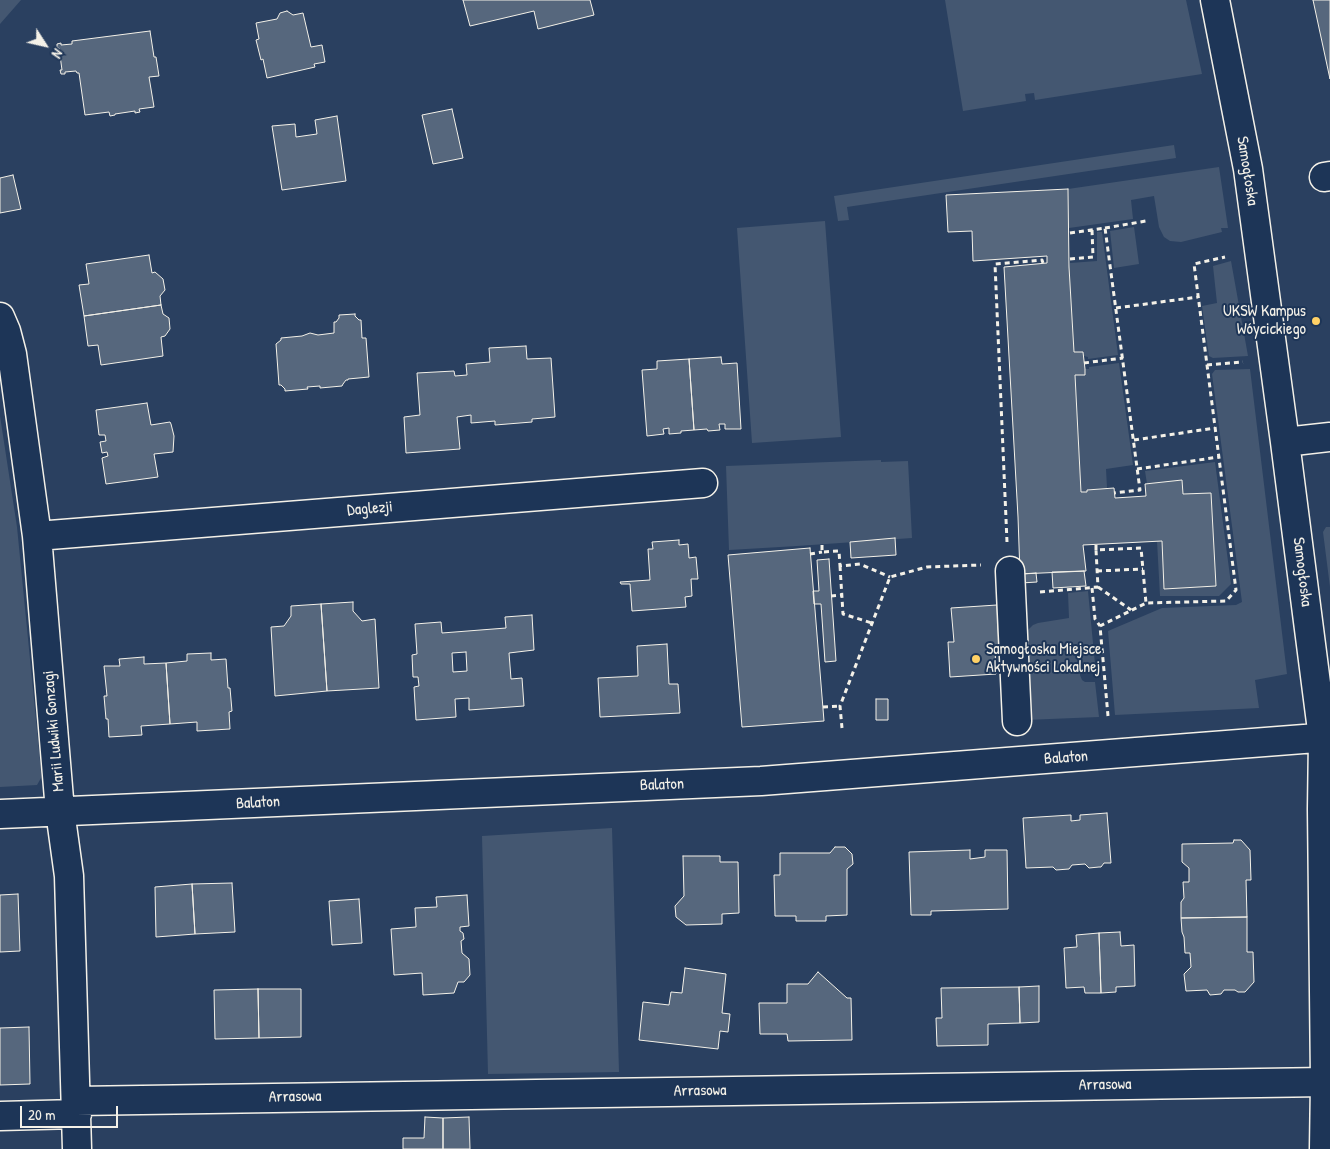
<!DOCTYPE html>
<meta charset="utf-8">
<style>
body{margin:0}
#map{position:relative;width:1330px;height:1149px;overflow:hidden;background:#2a4060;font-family:"Patrick Hand",sans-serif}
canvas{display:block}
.north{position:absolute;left:20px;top:20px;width:50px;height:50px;-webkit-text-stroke:4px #1d3557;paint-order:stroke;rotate:125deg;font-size:14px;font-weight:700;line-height:20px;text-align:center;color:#f4f1e8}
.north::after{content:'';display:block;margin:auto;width:18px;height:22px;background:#f4f1e8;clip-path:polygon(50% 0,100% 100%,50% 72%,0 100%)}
.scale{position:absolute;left:20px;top:1106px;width:98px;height:22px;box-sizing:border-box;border:2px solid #f4f1e8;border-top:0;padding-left:6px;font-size:15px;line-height:18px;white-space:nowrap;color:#f4f1e8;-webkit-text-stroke:4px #1d3557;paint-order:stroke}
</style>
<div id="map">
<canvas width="1330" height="1149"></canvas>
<div class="north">N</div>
<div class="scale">20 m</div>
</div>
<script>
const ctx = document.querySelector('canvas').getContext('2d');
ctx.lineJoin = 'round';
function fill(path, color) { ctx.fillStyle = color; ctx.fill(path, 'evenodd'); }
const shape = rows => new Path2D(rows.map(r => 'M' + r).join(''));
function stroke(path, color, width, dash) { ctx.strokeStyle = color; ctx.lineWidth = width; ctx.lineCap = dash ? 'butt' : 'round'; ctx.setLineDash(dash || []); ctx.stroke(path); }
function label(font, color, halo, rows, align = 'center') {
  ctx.font = font + ' "Patrick Hand",sans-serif'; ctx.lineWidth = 4; ctx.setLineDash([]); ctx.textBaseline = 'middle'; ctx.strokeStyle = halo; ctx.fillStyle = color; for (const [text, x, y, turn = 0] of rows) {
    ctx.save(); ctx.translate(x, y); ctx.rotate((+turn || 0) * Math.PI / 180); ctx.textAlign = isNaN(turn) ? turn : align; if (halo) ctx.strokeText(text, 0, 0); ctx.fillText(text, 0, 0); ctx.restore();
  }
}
const green = shape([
 [0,0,21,0,0,24],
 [945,0,1186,0,1202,74,1035,100,1034,93,1025,94,1026,101,963,111],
 [1174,145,1176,158,847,207,849,220,838,221,834,196],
 [1219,167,1228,228,1221,228,1222,232,1181,242,1170,241,1164,237,1159,227,1154,196,1131,200,1133,219,1069,228,1068,189],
 [825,221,841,437,752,443,737,228],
 [1134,227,1139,264,1114,268,1110,231],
 [1097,232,1102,232,1118,355,1088,359,1088,357,1084,356,1083,352,1074,352,1069,267,1070,263,1097,261],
 [1231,261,1248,356,1213,358,1209,356,1202,306,1217,303,1213,266],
 [1119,363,1133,465,1106,469,1107,488,1087,490,1087,492,1081,492,1075,375,1084,375,1085,369,1089,369,1089,367],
 [1250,369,1287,674,1255,680,1259,708,1115,715,1108,631,1162,608,1236,605,1242,602,1212,374,1215,370],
 [0,416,17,527,41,771,41,778,37,785,0,787],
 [881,460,881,462,908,461,912,538,797,546,729,550,726,466],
 [1215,462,1231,584,1219,596,1160,596,1157,541,1162,541,1164,589,1216,586,1211,493,1183,494,1182,480,1147,484,1145,471],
 [1326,527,1330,527,1330,587,1323,532],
 [1088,591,1095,664,1086,665,1083,666,1081,669,1080,675,1082,680,1085,682,1095,682,1099,717,1025,720,1025,633,1033,625,1038,623,1069,618,1068,593],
 [612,828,619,1072,488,1074,482,836]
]);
const building = shape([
 [463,0,590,0,594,15,538,29,534,11,470,26,463,0],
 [1313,0,1330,0,1330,79,1313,0],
 [287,11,293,15,303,13,311,47,322,45,325,62,314,64,315,67,267,78,263,59,261,60,256,40,259,39,256,23,277,19,280,13,287,11],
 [150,31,154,57,156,57,159,76,149,77,154,107,139,109,140,112,135,113,135,111,115,114,115,115,110,116,109,112,85,115,79,73,77,73,76,71,65,72,65,74,61,74,60,70,62,70,59,48,57,48,57,44,61,43,61,45,72,44,72,41,150,31],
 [452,109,463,158,433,164,422,115,452,109],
 [337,116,346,181,282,190,272,126,295,124,296,137,317,134,315,120,337,116],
 [13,175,21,209,0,213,0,178,13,175],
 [1068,189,1069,267,1074,352,1083,352,1085,369,1085,375,1075,375,1081,492,1087,492,1087,490,1114,488,1115,498,1146,496,1145,484,1182,480,1183,494,1211,493,1216,586,1164,589,1162,541,1083,545,1086,571,1020,574,1018,517,1004,267,1047,263,1047,256,973,261,972,231,948,232,946,195,1068,189],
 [149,255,152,273,155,272,163,279,165,290,160,296,161,305,84,316,79,285,89,284,86,264,149,255],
 [161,305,163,314,169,318,170,329,165,336,161,337,163,356,101,365,98,345,88,346,84,316,161,305],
 [355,314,355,316,359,320,361,320,362,338,366,338,369,377,348,379,348,380,346,380,343,384,342,386,320,388,320,386,307,387,308,389,285,391,285,389,281,385,279,385,276,344,281,340,281,338,302,336,310,333,318,335,334,333,334,322,336,322,339,318,339,315,355,314],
 [526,346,527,359,551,358,555,417,532,419,532,422,495,425,495,421,471,423,471,415,457,417,460,449,406,453,404,417,420,415,417,373,454,371,455,376,467,375,466,364,490,362,489,348,526,346],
 [721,357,722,364,737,363,741,429,725,429,725,424,719,424,720,430,708,431,707,429,694,430,689,359,721,357],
 [689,359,694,430,681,431,681,433,669,434,669,428,663,429,664,434,647,436,642,370,657,369,657,361,689,359],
 [147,403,151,425,170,422,171,424,174,436,173,452,154,454,158,477,106,484,102,458,108,456,107,452,102,453,100,442,106,441,105,435,99,435,96,410,147,403],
 [895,538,896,555,851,558,850,542,895,538],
 [679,540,679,545,688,544,689,558,696,557,698,579,691,579,692,596,685,597,686,607,632,611,630,584,621,584,620,582,650,580,648,549,653,549,652,542,679,540],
 [810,548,824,721,742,727,728,555,810,548],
 [829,559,836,661,825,662,821,604,814,604,813,591,819,591,817,560,829,559],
 [1084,571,1086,586,1053,588,1052,572,1084,571],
 [1036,573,1037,582,1021,583,1021,574,1036,573],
 [353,602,353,611,362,621,375,619,379,688,327,691,321,604,353,602],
 [321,604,327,691,275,696,271,627,284,626,291,616,291,606,321,604],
 [997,605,999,647,995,647,996,674,950,677,948,642,954,642,951,608,997,605],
 [532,615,534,650,509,653,511,679,522,678,524,706,469,710,469,698,455,699,456,717,416,720,414,687,419,686,418,677,413,677,412,655,417,654,415,624,441,622,442,633,506,628,505,617,532,615],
 [466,652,467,671,453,672,452,653,466,652],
 [667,644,669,684,678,684,680,713,600,717,598,678,638,676,637,646,667,644],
 [211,653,211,660,226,659,228,688,230,688,232,711,229,712,230,729,197,731,197,722,170,724,166,663,187,661,187,654,211,653],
 [144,657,144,664,166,663,170,724,141,726,142,735,109,737,108,719,106,719,104,696,107,696,104,666,120,666,119,659,144,657],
 [876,699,888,699,888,720,876,720,876,699],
 [1107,813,1111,863,1104,863,1101,867,1099,867,1089,868,1085,864,1072,865,1069,869,1056,870,1053,867,1026,868,1023,818,1071,815,1071,821,1080,820,1080,815,1107,813],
 [1234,840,1241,840,1250,850,1251,880,1246,880,1247,917,1181,918,1181,902,1184,898,1183,882,1189,882,1189,868,1182,862,1182,844,1233,843,1234,840],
 [835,847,845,847,852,854,853,864,847,869,847,915,826,916,826,921,796,921,796,916,775,916,774,875,780,875,780,853,830,853,835,847],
 [970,850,970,859,985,857,985,850,1007,850,1008,909,931,911,931,915,911,915,909,852,970,850],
 [683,856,720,856,720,862,738,862,739,913,722,914,722,924,686,925,676,917,675,906,684,896,683,856],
 [232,883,235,932,195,934,192,884,232,883],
 [192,884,195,934,156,937,155,887,192,884],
 [18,894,20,951,0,952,0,895,18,894],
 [467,895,469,926,460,927,460,931,463,933,464,939,461,941,462,953,469,959,470,975,464,982,458,982,454,993,423,995,422,973,394,975,391,929,416,927,415,908,437,907,436,897,467,895],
 [359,899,362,943,332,945,329,901,359,899],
 [1247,917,1247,952,1253,952,1254,982,1245,992,1238,992,1235,990,1224,990,1221,994,1210,995,1207,990,1186,991,1184,974,1191,967,1190,953,1185,953,1184,937,1182,932,1181,918,1247,917],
 [1120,932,1121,946,1134,945,1135,986,1116,987,1116,992,1101,993,1099,933,1120,932],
 [1099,933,1101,993,1085,993,1084,987,1066,988,1064,948,1077,947,1076,935,1099,933],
 [685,968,726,974,722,1013,730,1014,728,1032,720,1031,718,1049,639,1040,643,1002,669,1005,671,992,682,993,685,968],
 [818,972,847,998,851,998,852,1040,788,1041,787,1034,760,1034,759,1003,787,1003,787,984,808,984,818,972],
 [1039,986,1039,1022,1020,1023,1019,987,1039,986],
 [1019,987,1020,1023,988,1024,988,1045,937,1046,936,1018,942,1018,941,988,1019,987],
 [258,989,301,989,301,1037,259,1038,258,989],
 [258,989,259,1038,215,1039,214,990,258,989],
 [29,1027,30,1084,0,1085,0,1028,29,1027],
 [425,1117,443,1118,443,1149,403,1149,403,1138,424,1138,425,1117],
 [469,1117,470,1149,443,1149,443,1118,469,1117]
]);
const path = shape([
 [1105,228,1146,221],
 [1070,233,1105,228,1140,490,1114,493],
 [1070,259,1093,257,1092,230],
 [1116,308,1198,297],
 [1084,363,1123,358],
 [1207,365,1243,362],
 [1134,440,1215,428],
 [1137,469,1219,457],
 [1007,542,995,264,1042,260,1043,263],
 [822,545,822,552,839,551,840,566,860,564,890,577],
 [1096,545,1096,550,1141,548,1146,603],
 [810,554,822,552],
 [840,566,843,614,872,623],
 [1097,571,1143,569],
 [1098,587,1131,610],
 [1092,588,1095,619,1100,626],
 [1040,592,1098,587,1096,550],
 [831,596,842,595],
 [823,707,840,706],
 [1108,716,1100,626,1146,603,1226,601,1236,590,1194,264,1225,257],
 [842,728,840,706,890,577,927,567,981,565]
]);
const minor = shape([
 [1215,0,1248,169,1285,442,1323,738,1322,809,1325,1082,1324,1149],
 [1324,177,1330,176],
 [0,317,6,331,12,354,37,536,60,811,69,876,77,1149],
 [1285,442,1330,437],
 [37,536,703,483],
 [1010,571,1017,721],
 [0,814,761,781,1330,737],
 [76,1101,1325,1082],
 [0,1116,77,1114]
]);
const markers = [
 [1316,321,5,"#ffd166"],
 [976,659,5,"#ffd166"]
];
const streetNames = [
 ["Samogłoska",1247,171,81],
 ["Daglezji",370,509,-5],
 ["Samogłoska",1302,572,83],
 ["Marii Ludwiki Gonzagi",54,731,-95],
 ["Balaton",1066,758,-4],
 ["Balaton",662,785,-2],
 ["Balaton",258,803,-3],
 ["Arrasowa",1105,1085,-1],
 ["Arrasowa",700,1091,-1],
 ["Arrasowa",295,1097,-1]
];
const poiNames = [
 ["UKSW Kampus",1306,312],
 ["Wóycickiego",1306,330],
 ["Samogłoska Miejsce",986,650,"left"],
 ["Aktywności Lokalnej",986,668,"left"]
];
fill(green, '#445771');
fill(building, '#56677d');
stroke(building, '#f4f1e8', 1);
stroke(minor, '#f4f1e8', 31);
stroke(path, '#f4f1e8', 3, [5, 4]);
stroke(minor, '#1d3557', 28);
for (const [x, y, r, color] of markers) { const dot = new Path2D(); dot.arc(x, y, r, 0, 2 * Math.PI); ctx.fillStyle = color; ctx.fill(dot); stroke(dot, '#1d3557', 2); }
label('16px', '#f4f1e8', '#1d3557', streetNames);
label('16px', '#f4f1e8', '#1d3557', poiNames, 'right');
</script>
